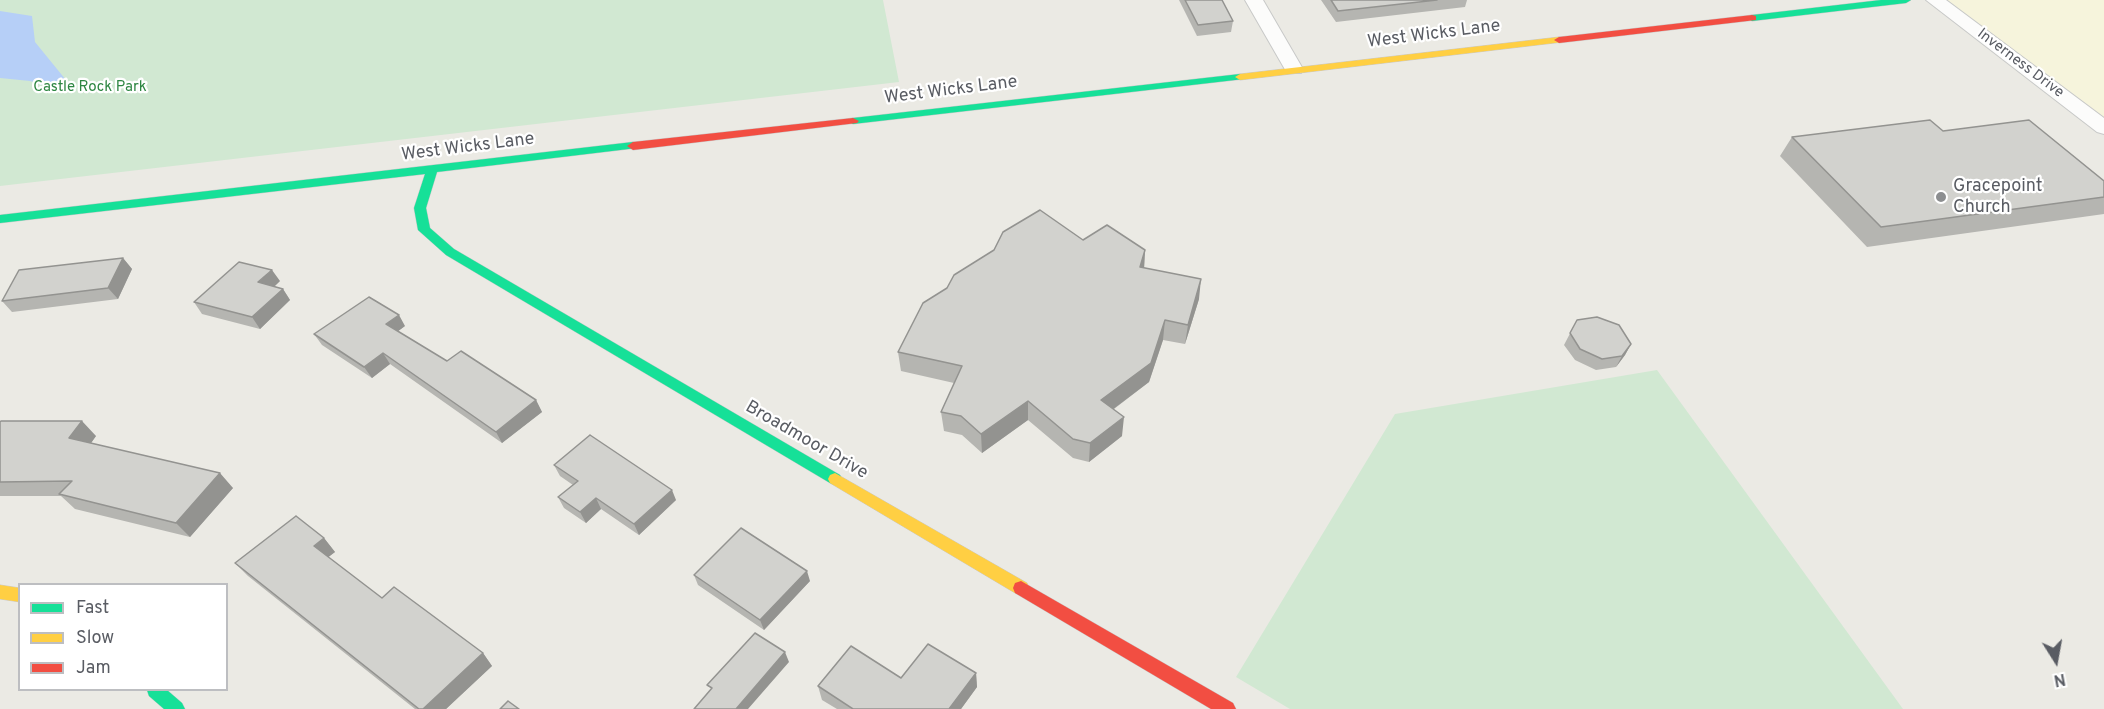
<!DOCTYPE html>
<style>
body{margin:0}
#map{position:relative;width:2104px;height:709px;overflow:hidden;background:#ebeae4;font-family:Overpass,sans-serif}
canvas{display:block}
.legend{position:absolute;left:18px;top:583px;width:210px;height:108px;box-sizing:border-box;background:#fff;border:2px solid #bdbec1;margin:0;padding:8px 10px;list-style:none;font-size:18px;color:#595c63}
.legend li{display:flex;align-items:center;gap:12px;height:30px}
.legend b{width:30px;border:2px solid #bdbec1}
.north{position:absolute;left:2026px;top:631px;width:60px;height:60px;-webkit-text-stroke:4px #fff;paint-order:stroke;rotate:169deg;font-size:16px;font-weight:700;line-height:24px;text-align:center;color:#595c63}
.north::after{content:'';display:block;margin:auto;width:21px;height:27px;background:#595c63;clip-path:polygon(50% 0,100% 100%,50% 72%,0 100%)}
</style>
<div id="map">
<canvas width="2104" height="709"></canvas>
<ul class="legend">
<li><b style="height:8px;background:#16e098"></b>Fast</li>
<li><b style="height:8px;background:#ffcf43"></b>Slow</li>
<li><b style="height:8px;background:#f24e42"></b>Jam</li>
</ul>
<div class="north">N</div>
</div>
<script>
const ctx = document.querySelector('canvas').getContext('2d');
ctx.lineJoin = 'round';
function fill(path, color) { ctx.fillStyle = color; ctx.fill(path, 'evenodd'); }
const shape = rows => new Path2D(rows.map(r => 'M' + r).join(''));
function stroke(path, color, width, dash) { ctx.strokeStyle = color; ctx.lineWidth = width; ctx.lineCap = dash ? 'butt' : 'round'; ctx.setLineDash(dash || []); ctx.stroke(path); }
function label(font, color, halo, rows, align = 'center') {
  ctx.font = font + ' Overpass,sans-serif'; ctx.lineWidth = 4.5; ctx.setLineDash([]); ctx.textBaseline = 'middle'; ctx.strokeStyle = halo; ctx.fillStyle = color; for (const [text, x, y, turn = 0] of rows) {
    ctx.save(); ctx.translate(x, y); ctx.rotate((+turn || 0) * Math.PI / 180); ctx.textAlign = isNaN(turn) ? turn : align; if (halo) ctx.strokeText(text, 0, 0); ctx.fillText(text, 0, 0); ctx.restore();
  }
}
const commercial = shape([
 [1935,0,2104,0,2104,128]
]);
const green = shape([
 [0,0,883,0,899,82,0,186],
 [1657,370,1903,709,1290,709,1236,677,1395,414]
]);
const water = shape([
 [0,11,32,16,35,42,70,85,46,86,30,81,0,78]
]);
const street = shape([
 [1245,0,1263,0,1303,69,1301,73,1287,73,1245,0],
 [1926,0,1946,0,2104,118,2104,134,2097,132,1926,0]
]);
const fast = shape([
 [1881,0,1911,0,1906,3,1752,21,1747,18,1752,15,1881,0],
 [1240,74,1244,75,1244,79,853,124,847,121,853,118,1240,74],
 [633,142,639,146,637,148,437,172,426,208,430,228,454,249,840,475,842,479,840,483,835,485,830,483,446,255,418,230,414,208,425,174,0,223,0,215,633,142],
 [147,690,167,690,182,703,185,709,164,709,149,696,147,690]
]);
const slow = shape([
 [1559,37,1563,38,1563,42,1240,80,1235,77,1240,74,1559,37],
 [835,473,1027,583,1029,588,1027,593,1021,595,1015,593,830,483,828,479,830,475,835,473],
 [0,585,20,588,20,602,0,599,0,585]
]);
const jam = shape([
 [1752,15,1756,16,1756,20,1559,43,1554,40,1559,37,1752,15],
 [853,118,859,121,857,123,633,150,627,146,633,142,853,118],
 [1021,581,1233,703,1236,709,1211,709,1015,593,1013,588,1015,583,1021,581]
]);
const wall = shape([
 [1179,0,1222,0,1233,21,1231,32,1197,36],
 [1321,0,1467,0,1465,7,1336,22],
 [1943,131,2104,181,2104,214,1867,247,1780,156,1792,137],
 [1083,240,1145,250,1144,268,1199,299,1185,344,1163,340,1149,382,1114,409,1122,436,1089,462,1073,458,1028,420,982,453,962,435,944,431,941,412,954,383,901,371,898,352,947,288],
 [123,258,132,269,118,299,12,312,2,301],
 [280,281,274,287,283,289,290,300,260,329,202,314,194,302],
 [1577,320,1631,344,1625,355,1616,367,1596,370,1575,360,1564,345],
 [405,326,398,331,447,361,536,400,542,412,502,443,390,364,372,378,322,345,314,334],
 [0,422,96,436,91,443,233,488,190,537,75,509,61,496,0,496],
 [554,465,676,500,639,535,601,509,586,523,564,508,558,497,573,485,560,476],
 [324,538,335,552,328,557,382,598,483,653,492,666,446,709,415,709,248,576,235,563],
 [694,575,810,581,764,630,698,585],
 [976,673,977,687,961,709,837,709,822,700,818,686,901,678]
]);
const shadedWall = shape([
 [1145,250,1144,270,1140,267],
 [123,258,132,269,118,299,108,288],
 [272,270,280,281,266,294,258,282],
 [1201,279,1199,299,1185,344,1188,325],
 [283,289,290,300,260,329,252,317],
 [399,315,405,326,393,335,386,324],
 [1165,320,1163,340,1149,382,1100,419,1101,400],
 [1631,344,1625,355,1616,367,1622,356],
 [383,353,390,364,372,378,364,367],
 [536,400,542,412,502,443,496,432],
 [1028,401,1028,420,982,453,981,434],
 [1124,417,1122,436,1089,462,1090,443],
 [82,421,96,436,84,453,69,438],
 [220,473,233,488,190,537,176,523],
 [672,490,676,500,639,535,634,524],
 [596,498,601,509,586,523,580,512],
 [324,538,335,552,326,559,314,546],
 [807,571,810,581,764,630,760,620],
 [785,652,789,662,748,709,736,709],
 [483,653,492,666,446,709,423,709],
 [976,673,977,687,961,709,949,709]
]);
const building = shape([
 [1185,0,1222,0,1233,21,1198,25,1185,0],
 [1331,0,1437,0,1338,11,1331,0],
 [1930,120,1943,131,2029,120,2104,181,2104,197,1881,227,1792,137,1930,120],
 [1040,210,1083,240,1107,225,1145,250,1140,267,1201,279,1188,325,1165,320,1151,363,1101,400,1124,417,1090,443,1073,439,1028,401,981,434,961,416,941,412,962,366,898,352,923,303,947,288,954,275,994,250,1003,232,1040,210],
 [123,258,108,288,2,301,19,270,123,258],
 [239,262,272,270,258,282,283,289,252,317,194,302,239,262],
 [369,297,399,315,386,324,447,361,461,351,536,400,496,432,383,353,364,367,314,334,369,297],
 [1597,317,1619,325,1631,344,1622,356,1602,359,1580,349,1570,333,1577,320,1597,317],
 [1,421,82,421,69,438,220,473,176,523,59,494,72,481,0,482,0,422,1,421],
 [590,435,672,490,634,524,596,498,580,512,558,497,578,481,554,465,590,435],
 [296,516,324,538,314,546,382,598,394,587,483,653,423,709,419,709,235,563,296,516],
 [741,528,807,571,760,620,694,575,741,528],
 [755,633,785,652,736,709,694,709,712,688,707,685,755,633],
 [928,644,976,673,949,709,853,709,818,686,851,646,901,678,928,644],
 [508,701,519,709,500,709,508,701]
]);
const markers = [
 [1941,197,6,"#8c8e90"]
];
const farStreetnames = [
 ["Inverness Drive",2020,64,37]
];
const farParknames = [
 ["Castle Rock Park",90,88]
];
const streetNames = [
 ["West Wicks Lane",1434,35,-7],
 ["West Wicks Lane",951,91,-7],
 ["West Wicks Lane",468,148,-7],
 ["Broadmoor Drive",806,441,30]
];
const poiNames = [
 ["Gracepoint",1953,187],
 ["Church",1953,208]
];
fill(commercial, '#f6f4dc');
fill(green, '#d1e8d2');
fill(water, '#b6cff7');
stroke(street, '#c8c9c8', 2);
stroke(fast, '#c9c9c9', 1);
stroke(slow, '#c9c9c9', 1);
stroke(jam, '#c9c9c9', 1);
fill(street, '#fcfcfb');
fill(fast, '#16e098');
fill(slow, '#ffcf43');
fill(jam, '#f24e42');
fill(wall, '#b5b5b1');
fill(shadedWall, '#939390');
fill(building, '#d2d2ce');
stroke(building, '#939390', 1.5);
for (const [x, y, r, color] of markers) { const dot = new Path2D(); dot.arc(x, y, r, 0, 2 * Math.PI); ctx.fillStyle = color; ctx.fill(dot); stroke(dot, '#fff', 2); }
label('15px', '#595c63', '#fff', farStreetnames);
label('15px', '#2e8642', '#fff', farParknames);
label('18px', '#595c63', '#fff', streetNames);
label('18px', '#595c63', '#fff', poiNames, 'left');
</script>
